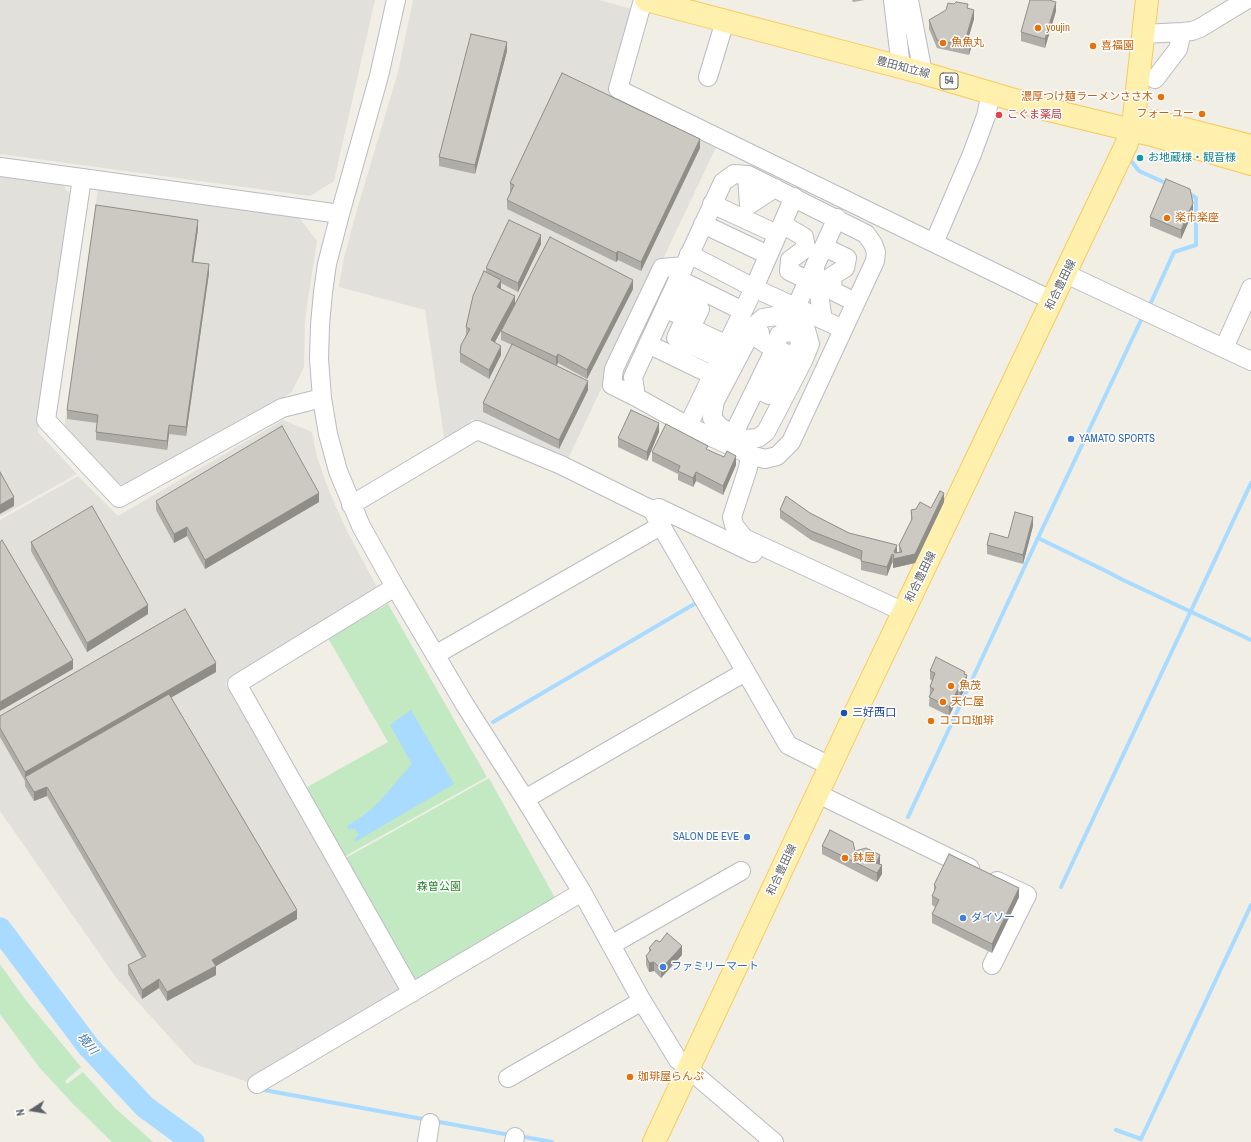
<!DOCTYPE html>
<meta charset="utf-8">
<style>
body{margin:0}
#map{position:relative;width:1251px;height:1142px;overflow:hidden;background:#f1eee6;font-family:"Archivo Narrow",sans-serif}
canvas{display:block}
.north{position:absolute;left:12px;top:1090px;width:40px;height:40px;-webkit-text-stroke:3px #fff;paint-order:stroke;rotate:258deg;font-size:11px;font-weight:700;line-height:16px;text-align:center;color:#5e6267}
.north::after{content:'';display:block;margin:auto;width:14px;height:18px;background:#5e6267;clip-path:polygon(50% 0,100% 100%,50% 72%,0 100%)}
</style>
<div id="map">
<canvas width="1251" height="1142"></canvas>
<div class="north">N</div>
</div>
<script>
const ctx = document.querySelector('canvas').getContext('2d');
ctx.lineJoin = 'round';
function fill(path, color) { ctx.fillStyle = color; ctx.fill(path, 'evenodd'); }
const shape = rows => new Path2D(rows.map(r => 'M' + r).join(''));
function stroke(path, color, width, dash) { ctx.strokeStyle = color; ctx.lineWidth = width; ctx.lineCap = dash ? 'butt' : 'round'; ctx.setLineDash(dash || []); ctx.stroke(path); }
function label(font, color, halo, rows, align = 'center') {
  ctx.font = font + ' "Archivo Narrow","Noto Sans JP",sans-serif'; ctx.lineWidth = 3; ctx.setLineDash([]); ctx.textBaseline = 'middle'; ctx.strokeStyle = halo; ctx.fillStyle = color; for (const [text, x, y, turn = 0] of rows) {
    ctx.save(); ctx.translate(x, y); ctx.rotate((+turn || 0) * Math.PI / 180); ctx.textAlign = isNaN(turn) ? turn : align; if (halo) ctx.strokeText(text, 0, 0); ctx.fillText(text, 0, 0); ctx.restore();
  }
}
const industrial = shape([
 [0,0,375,0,334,181,310,196,0,154],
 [413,0,599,0,639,11,614,90,719,141,566,463,472,419,468,425,445,443,425,310,339,287,343,262,354,220,398,72],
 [0,174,61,182,70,194,38,432,77,474,0,517],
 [98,188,298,216,317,241,305,319,304,367,291,393,135,484,125,486,112,480,64,428],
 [283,420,312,432,317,457,329,491,347,531,378,589,310,634,225,683,402,988,403,995,248,1082,194,1064,117,979,0,811,0,520,78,476,118,516]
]);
const green = shape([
 [388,604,487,777,340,859,302,790,388,742,328,638],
 [489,778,555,898,419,980,413,979,342,860],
 [0,964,25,999,81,1067,65,1081,67,1084,83,1072,115,1108,153,1142,112,1142,73,1104,39,1067,0,1014]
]);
const water = shape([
 [411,710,454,784,355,842,354,840,359,835,354,828,349,830,347,826,363,816,378,803,412,764,390,725]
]);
const stream = shape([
 [1132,162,1139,171,1168,184],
 [1148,309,1174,252,1196,245,1196,198,1187,192],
 [1143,316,1038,538,1108,572,1121,579,1251,640],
 [493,722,696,603],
 [908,817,1038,538],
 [1061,887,1251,483],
 [264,1090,428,1120],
 [434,1121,510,1135],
 [1116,1130,1141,1139,1251,905],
 [519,1136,552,1142]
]);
const river = shape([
 [0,929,88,1046,145,1107,193,1142]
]);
const minor = shape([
 [396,0,379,76,340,214,327,264,323,292,320,325,319,359,322,398,328,434,338,471,361,526,395,587,465,705,525,799,582,892,642,1001,678,1060,774,1142],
 [643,0,618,89,1053,301],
 [893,0,901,68],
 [909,0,923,73],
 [1143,34,1182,32],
 [708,77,725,21],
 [1155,79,1178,49,1182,32,1192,31,1200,28,1246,0],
 [0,167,82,178],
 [734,174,748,175,866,234,873,244,876,252,875,261,791,442,777,456,765,459,750,455,688,426,636,397,633,377,723,182,734,174],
 [747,175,749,205,775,188],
 [712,204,777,234],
 [703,224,768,255],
 [782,224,804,237,806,248,790,260,789,271,809,281],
 [934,243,972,154,986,116,991,93],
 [824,247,847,258,845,268,832,276,833,291,855,302],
 [689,254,754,288,843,329],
 [815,269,823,320],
 [1066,274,1251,361],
 [678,279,743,311],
 [671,295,700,309,691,328,727,345],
 [796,307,837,218],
 [665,308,685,318,676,338,720,358],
 [775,316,790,321,806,330,810,344,803,361,766,432,758,438,745,439,720,427,712,418,715,401,755,325,763,318,775,316],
 [752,330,760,333,760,340,766,344,777,342,779,335,787,332,794,333,800,339,800,346,796,352,788,355,777,348,777,342],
 [648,344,712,375],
 [1224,348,1251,288],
 [756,388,769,395,779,377,791,383],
 [636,397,612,385,614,369,662,268,684,266],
 [322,398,282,408,119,498,46,420,82,178,340,214],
 [688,426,754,288,794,197],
 [734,433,771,357,798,370],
 [747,444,750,455,748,468,732,517,734,525,744,538,904,612],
 [351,505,477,430,561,465,652,510,788,745,830,766],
 [652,510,659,508,753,553],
 [395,587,237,684,412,993],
 [435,655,662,525],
 [818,794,970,868],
 [525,799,745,672],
 [611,945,741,871],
 [992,965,1027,895,997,881],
 [508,1078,642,1001],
 [257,1084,582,892],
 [427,1142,430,1123],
 [514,1142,515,1137]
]);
const major = shape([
 [646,0,923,73,1045,109,1152,135,1251,164],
 [1154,121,1251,146],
 [654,1142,850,724,1127,143,1134,117,1147,0]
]);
const wall = shape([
 [852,0,865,0,853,2],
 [968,8,974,19,968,39,971,48,969,55,937,48,929,29,929,20],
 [1056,11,1045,48,1021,41,1021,32],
 [507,51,475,174,439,166,439,157],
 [700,148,641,271,618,260,616,262,507,209,507,200,511,192,510,192,510,183],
 [1193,212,1181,239,1150,226,1150,217],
 [198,229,193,262,209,273,186,436,169,434,167,450,96,440,96,432,97,423,67,419,67,410],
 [541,244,518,292,501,283,501,289,515,305,633,289,587,379,558,363,556,366,588,390,559,449,483,412,483,403,512,345,501,340,501,331,510,314,495,342,501,355,489,379,460,362,460,353,466,334,466,327,486,273,486,268],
 [659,432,647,461,618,447,618,438],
 [708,450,736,465,723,495,696,481,693,487,678,480,678,474,652,461,652,452],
 [156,501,319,502,205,569,187,536,174,543,156,510],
 [944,502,915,563,893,568,893,563,892,563,887,576,861,570,861,560,811,540,780,518,780,510,810,513,849,533,897,553,899,552,899,545,911,522,911,510,931,508],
 [1033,526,1023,564,987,554,987,545,1008,538],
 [31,542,148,614,87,652,31,551],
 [930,671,965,674,967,684,960,699,958,698,949,716,929,706,930,687,932,681,930,679],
 [216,672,171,697,297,919,216,966,216,975,167,1001,159,988,142,999,128,974,128,965,142,958,47,796,34,801,25,786,25,781,0,737,0,716],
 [822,846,880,863,880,865,882,874,877,882,822,854],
 [934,885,1019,897,992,953,932,923,932,914,935,907,932,905,932,896,934,893],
 [649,948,682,955,661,978,654,971,649,972,646,965,646,956,649,952]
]);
const shadedWall = shape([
 [1056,2,1056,11,1045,48,1045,39],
 [974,10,974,19,966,46,966,38],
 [971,39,971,48,969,55,969,46],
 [507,42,507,51,475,174,475,165],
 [700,139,700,148,641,271,641,262],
 [1193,203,1193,212,1181,239,1181,230],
 [198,220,198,229,192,271,192,262],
 [541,235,541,244,518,292,518,283],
 [618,251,618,260,616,262,616,253],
 [209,264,209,273,186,436,186,427],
 [501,280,501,289,497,287],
 [633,280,633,289,587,379,587,370],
 [515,296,515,305,491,349,491,340],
 [501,346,501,355,489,379,489,370],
 [558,354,558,363,556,366,556,357],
 [588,381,588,390,559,449,559,440],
 [659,423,659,432,647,461,647,452],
 [169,425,169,434,167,450,167,441],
 [736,456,736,465,723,495,723,486],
 [696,472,696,481,693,487,693,478],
 [319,493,319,502,205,569,205,560],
 [944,493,944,502,915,563,893,568,893,559,894,559,894,552,897,545,897,554,915,554],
 [14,497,14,506,0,514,0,505],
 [1033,517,1033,526,1023,564,1023,555],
 [187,527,187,536,174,543,174,534],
 [892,554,892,563,887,576,887,567],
 [148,605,148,614,87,652,87,643],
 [73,660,73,669,0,711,0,702],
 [216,663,216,672,27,780,25,777,25,781,25,772],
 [965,672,965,679,967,675,967,684,960,699,960,690],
 [958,689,958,698,949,716,949,707],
 [47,787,47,796,34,801,34,792],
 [880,855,880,863,876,872,876,863],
 [882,865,882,874,877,882,877,873],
 [1019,888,1019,897,992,953,992,944],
 [297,910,297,919,216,966,216,975,167,1001,167,992,212,960],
 [682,946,682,955,661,978,661,969],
 [654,962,654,971,649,972,649,963],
 [159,979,159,988,142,999,142,990]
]);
const building = shape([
 [1030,0,1049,0,1056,2,1045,39,1021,32,1030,0],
 [956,2,968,4,967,8,974,10,966,38,971,39,969,46,937,40,929,20,946,10,948,3,954,4,956,2],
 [471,34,507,42,475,165,439,157,471,34],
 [562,73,700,139,641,262,618,251,616,253,507,200,514,185,510,183,562,73],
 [1166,179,1190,189,1193,203,1181,230,1150,217,1166,179],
 [96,205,198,220,192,262,209,264,186,427,169,425,167,441,96,432,98,415,67,410,96,205],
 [509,220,541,235,518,283,486,268,509,220],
 [550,237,633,280,587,370,558,354,556,357,501,331,550,237],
 [484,271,501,280,497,287,515,296,491,340,501,346,489,370,460,353,461,345,470,329,466,327,473,296,484,271],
 [512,344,588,381,559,440,483,403,512,344],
 [631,410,659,423,647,452,618,438,631,410],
 [666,424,708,446,706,449,724,457,727,451,736,456,723,486,696,472,693,478,678,471,680,466,652,452,666,424],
 [282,426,319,493,205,560,187,527,174,534,156,501,282,426],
 [0,472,14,497,0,505,0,472],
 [940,491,944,493,915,554,893,559,894,555,892,554,887,567,861,561,862,551,811,531,780,510,786,496,810,513,849,533,897,545,894,552,895,553,902,552,899,545,912,519,911,510,916,509,920,502,931,508,940,491],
 [92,506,148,605,87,643,31,542,92,506],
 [1015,512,1033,517,1023,555,987,545,990,533,1008,538,1015,512],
 [2,540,73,660,0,702,0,542,2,540],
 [185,609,216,663,25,772,0,728,0,716,185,609],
 [936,657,965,672,964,674,967,675,960,690,958,689,949,707,929,697,934,689,930,687,935,673,930,671,936,657],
 [169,694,297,910,212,960,216,966,167,992,159,979,142,990,128,965,146,956,47,787,34,792,25,777,169,694],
 [830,830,853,842,855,851,866,848,880,855,876,863,882,865,877,873,822,846,830,830],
 [949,854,1019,888,992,944,932,914,939,900,932,896,936,887,934,885,949,854],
 [667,933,682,946,661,969,654,962,649,963,646,956,651,950,649,948,656,940,660,942,667,933]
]);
const markers = [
 [1038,28,4,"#e8710a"],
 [943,43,4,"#e8710a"],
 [1093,46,4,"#e8710a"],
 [1161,97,4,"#e8710a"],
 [1202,114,4,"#e8710a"],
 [999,115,4,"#e0444e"],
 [1140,158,4,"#0f9aa8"],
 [1167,218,4,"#e8710a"],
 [1071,439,4,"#3f7fe0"],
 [951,686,4,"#e8710a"],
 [943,702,4,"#e8710a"],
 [844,713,4,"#1a4fb4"],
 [931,721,4,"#e8710a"],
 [747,837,4,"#3f7fe0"],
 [845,858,4,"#e8710a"],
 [963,918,4,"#3f7fe0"],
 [663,967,4,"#3f7fe0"],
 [630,1077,4,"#e8710a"]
];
const shields = [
 [949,81,18]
];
const shieldNames = [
 ["54",949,81]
];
const foodNames = [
 ["youjin",1046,28],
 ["魚魚丸",951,43],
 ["喜福園",1101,46],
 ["濃厚つけ麺ラーメンささ木",1153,97,"right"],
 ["フォー ユー",1194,114,"right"],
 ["楽市楽座",1175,218],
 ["魚茂",959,686],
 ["天仁屋",951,702],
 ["ココロ珈琲",939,721],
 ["鉢屋",853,858],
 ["珈琲屋らんぷ",638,1077]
];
const streetNames = [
 ["豊田知立線",903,68,15],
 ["和合豊田線",1061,285,-64],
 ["和合豊田線",921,577,-64],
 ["和合豊田線",782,870,-65]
];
const healthNames = [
 ["こぐま薬局",1007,115]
];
const cultureNames = [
 ["お地蔵様・観音様",1148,158]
];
const shopNames = [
 ["YAMATO SPORTS",1079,439],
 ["SALON DE EVE",739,837,"right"],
 ["ダイソー",971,918],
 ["ファミリーマート",671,967]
];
const transitNames = [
 ["三好西口",852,713]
];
const parkNames = [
 ["森曽公園",439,887]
];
const waterNames = [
 ["境川",87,1044,50]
];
fill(industrial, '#e2e0db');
fill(green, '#c3e9c2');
fill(water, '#a8dbff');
stroke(stream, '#a8dbff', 4);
stroke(river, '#a8dbff', 23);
stroke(minor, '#b9bcc0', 20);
stroke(major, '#f9c957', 24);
stroke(minor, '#fff', 18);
stroke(major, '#fff0ad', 22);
fill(wall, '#afada8');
fill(shadedWall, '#8f8d88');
fill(building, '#ccc9c3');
stroke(building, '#8f8d88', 1);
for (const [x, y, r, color] of markers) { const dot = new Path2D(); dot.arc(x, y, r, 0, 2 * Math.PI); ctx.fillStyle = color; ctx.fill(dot); stroke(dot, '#fff', 1.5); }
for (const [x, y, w] of shields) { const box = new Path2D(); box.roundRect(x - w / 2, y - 8, w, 16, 3); ctx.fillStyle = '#fff'; ctx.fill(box); stroke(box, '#5e6267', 1); }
label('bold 10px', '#5e6267', null, shieldNames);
label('11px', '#c56008', '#fff', foodNames, 'left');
label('11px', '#5e6267', '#fff', streetNames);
label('11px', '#be3a42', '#fff', healthNames, 'left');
label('11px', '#0d838f', '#fff', cultureNames, 'left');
label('11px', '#366cbe', '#fff', shopNames, 'left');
label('11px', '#164399', '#fff', transitNames, 'left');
label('11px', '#308432', '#fff', parkNames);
label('italic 12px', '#3c75ae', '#fff', waterNames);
</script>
